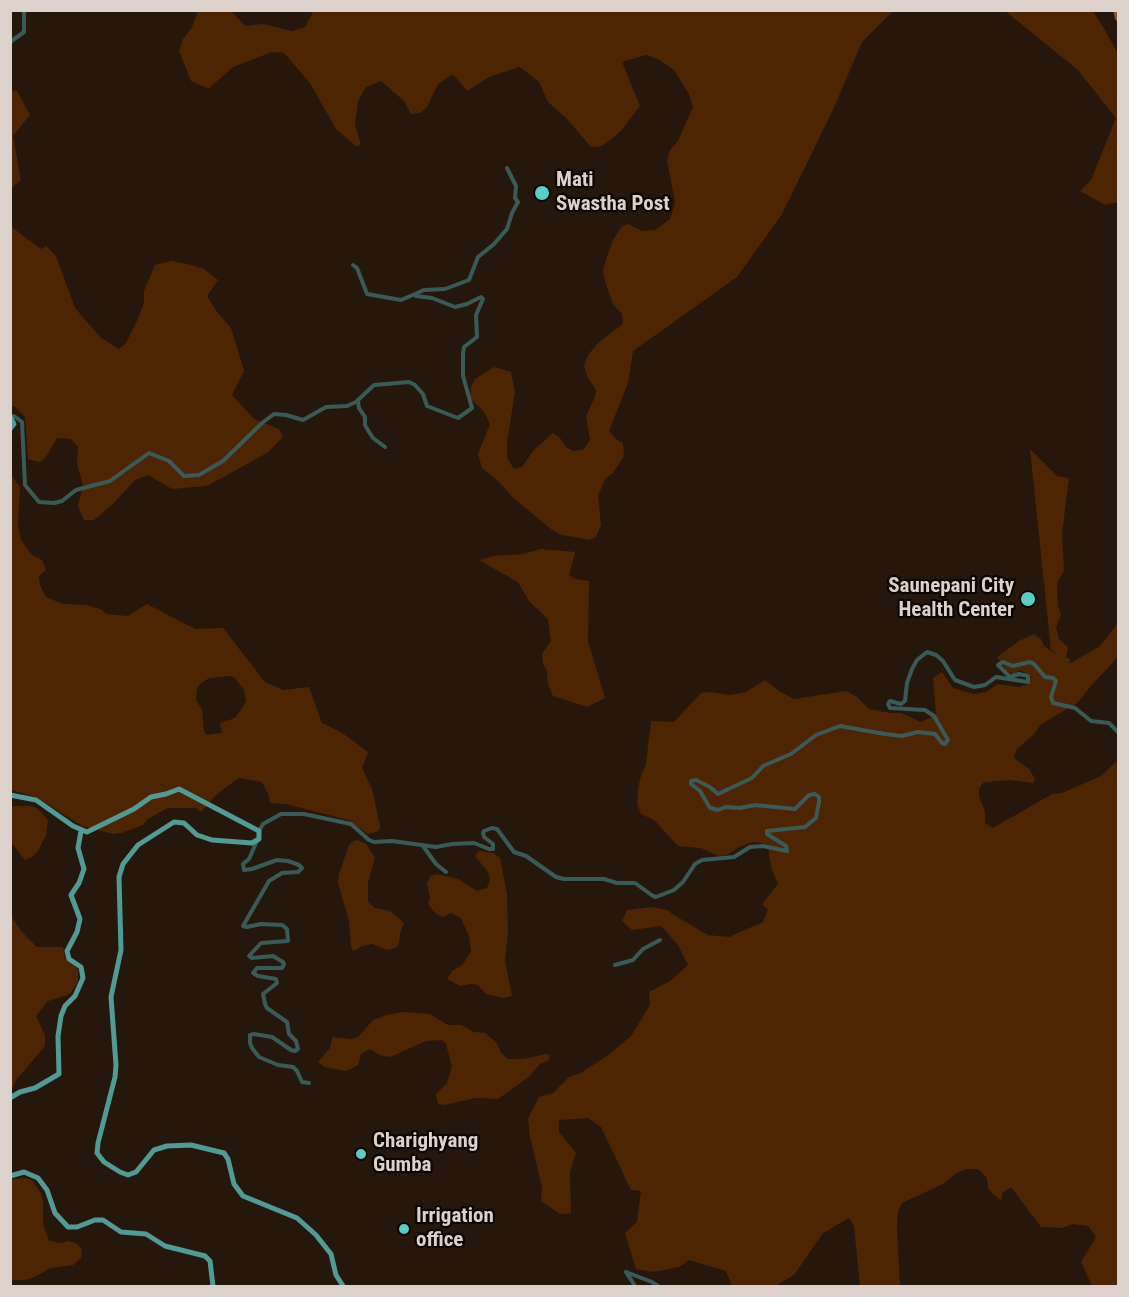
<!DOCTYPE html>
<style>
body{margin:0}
#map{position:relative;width:1129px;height:1297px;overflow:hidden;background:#26170d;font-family:"Roboto Condensed",sans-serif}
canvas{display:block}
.frame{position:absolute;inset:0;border:12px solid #dcd1cb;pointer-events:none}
</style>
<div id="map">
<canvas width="1129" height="1297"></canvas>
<div class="frame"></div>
</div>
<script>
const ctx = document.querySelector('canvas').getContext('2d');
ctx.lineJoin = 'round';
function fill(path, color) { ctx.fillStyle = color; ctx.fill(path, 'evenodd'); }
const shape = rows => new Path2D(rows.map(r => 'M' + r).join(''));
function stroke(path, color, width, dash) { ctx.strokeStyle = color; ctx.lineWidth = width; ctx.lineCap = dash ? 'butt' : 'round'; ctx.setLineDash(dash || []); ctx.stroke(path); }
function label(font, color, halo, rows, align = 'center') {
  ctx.font = font + ' "Roboto Condensed",sans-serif'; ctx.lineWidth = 4.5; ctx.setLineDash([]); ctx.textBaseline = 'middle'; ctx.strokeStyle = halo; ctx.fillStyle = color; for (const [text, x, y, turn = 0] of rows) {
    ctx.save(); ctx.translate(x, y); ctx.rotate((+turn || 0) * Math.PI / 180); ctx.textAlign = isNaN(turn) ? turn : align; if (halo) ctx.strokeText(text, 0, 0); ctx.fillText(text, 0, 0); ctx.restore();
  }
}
const green = shape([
 [346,10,893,11,862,42,832,112,782,214,737,277,633,351,628,383,609,431,616,439,623,443,624,456,613,473,606,478,598,495,601,525,596,537,590,540,562,535,551,529,512,497,500,483,482,468,478,454,490,424,484,412,470,398,471,387,475,379,494,367,511,372,515,392,507,443,507,458,514,469,522,467,533,451,553,433,560,438,566,447,573,451,584,449,590,440,586,416,595,397,596,390,588,378,584,366,588,355,599,342,623,324,622,314,613,304,605,282,603,270,607,257,613,240,622,226,628,224,642,231,655,230,670,219,675,203,667,160,670,150,678,141,693,107,689,94,674,70,658,59,646,55,622,62,640,106,620,132,602,146,591,147,566,118,548,102,539,82,520,67,489,77,467,91,453,74,438,84,427,107,420,113,411,114,404,101,381,81,366,87,358,101,355,125,361,145,356,146,336,129,310,83,284,53,272,52,233,67,208,89,191,81,179,51,183,39,192,27,198,11,231,11,245,26,263,24,292,31,305,27,313,12],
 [1005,11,1093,11,1105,30,1118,54,1118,202,1105,205,1080,191,1091,180,1116,118,1078,70],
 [11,90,17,91,30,115,13,136,21,180,11,188],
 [10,226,41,249,46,246,56,256,75,308,101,338,119,349,126,343,137,321,144,303,144,291,155,265,171,261,188,264,204,269,218,280,207,296,217,312,231,328,244,371,232,395,254,419,279,429,283,437,267,453,207,486,172,489,148,475,135,480,112,505,94,520,84,520,78,506,83,485,77,464,78,447,71,439,57,438,46,457,40,462,28,459,25,417,14,406,11,407],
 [1030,449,1057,476,1069,478,1062,534,1064,571,1058,581,1057,590,1058,606,1061,615,1056,627,1059,639,1068,647,1066,657,1070,659,1070,662,1066,661,1070,663,1099,647,1118,623,1118,657,1091,686,1077,703,1040,725,1035,733,1016,750,1014,758,1029,769,1035,779,1033,783,1010,780,984,782,979,789,979,796,985,811,985,823,993,828,1052,794,1062,793,1101,776,1118,760,1118,1286,1092,1286,1081,1262,1096,1237,1088,1226,1072,1224,1062,1228,1041,1227,1011,1187,1002,1193,1001,1201,988,1189,987,1178,978,1169,967,1169,957,1173,943,1184,902,1203,898,1212,897,1228,900,1286,860,1286,854,1226,849,1218,823,1233,794,1275,775,1286,732,1286,726,1271,689,1260,679,1267,653,1272,636,1269,625,1233,637,1222,641,1191,631,1190,601,1127,588,1118,559,1120,559,1132,576,1153,570,1172,571,1213,560,1214,541,1201,542,1187,530,1137,528,1119,539,1097,553,1093,569,1077,579,1074,607,1056,631,1036,650,1005,649,992,670,981,688,965,678,945,661,926,632,930,622,921,627,910,651,907,668,910,672,914,708,935,729,937,763,922,768,910,762,904,778,884,772,870,767,844,754,842,741,846,727,855,718,856,701,848,678,846,654,820,641,814,637,804,638,790,640,779,646,764,651,721,674,722,701,693,710,692,730,695,746,692,765,680,779,691,794,699,846,691,857,697,869,709,890,713,901,713,921,722,936,715,933,678,942,672,953,688,973,694,986,692,998,684,1019,687,1029,684,1031,676,1020,670,1013,674,1007,671,997,657,1019,641,1034,634,1041,639,1044,646,1064,660,1051,650],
 [10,474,20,487,18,524,21,540,32,555,42,560,46,570,39,576,40,585,46,597,63,604,87,605,100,609,107,614,128,616,147,604,195,629,223,628,265,682,283,690,309,687,322,723,341,732,368,752,362,768,372,789,380,826,379,831,368,834,348,820,286,804,270,803,269,796,262,782,239,778,217,794,201,812,196,808,167,808,148,819,143,825,121,833,113,834,82,826,36,797,11,790],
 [230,676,235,678,244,690,246,700,244,705,235,718,220,723,222,733,206,735,204,730,202,710,196,700,197,689,200,684,209,678],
 [541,549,575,552,569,575,575,579,589,581,588,641,605,698,587,707,553,696,548,684,547,671,543,664,542,654,551,641,548,619,529,601,518,582,479,560,493,556,523,554],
 [10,806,30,806,37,808,48,820,46,835,38,851,32,857,25,860,11,842],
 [358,840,367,845,375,858,368,882,368,902,375,908,390,911,404,923,400,933,399,943,397,947,392,949,387,950,372,944,362,946,354,951,351,947,349,921,338,883,339,874,349,845,353,841],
 [479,851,493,853,500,858,507,894,508,933,505,961,512,996,502,998,486,994,478,985,471,984,460,986,447,979,452,971,462,965,471,952,469,936,461,918,451,913,444,917,436,914,428,904,430,897,427,884,430,876,437,874,458,879,477,891,487,888,490,880,488,872,475,856],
 [11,916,22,932,37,947,63,947,65,958,78,969,78,982,70,994,48,1001,36,1016,45,1035,45,1046,16,1080,11,1092],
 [403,1012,430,1014,448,1025,461,1025,474,1032,485,1033,497,1043,501,1053,508,1059,524,1059,545,1054,550,1055,549,1060,540,1064,530,1076,498,1099,476,1098,444,1105,438,1104,436,1094,447,1083,452,1067,446,1044,442,1040,426,1041,390,1057,379,1055,370,1049,361,1054,358,1065,346,1071,325,1067,318,1062,330,1048,332,1037,352,1039,359,1036,373,1020,387,1015],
 [26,1178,32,1180,41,1193,43,1202,43,1224,49,1241,62,1243,68,1241,76,1243,82,1249,81,1258,73,1265,50,1268,35,1277,25,1280,11,1280,11,1179]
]);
const river = shape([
 [1116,10,1118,18]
]);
const minor = shape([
 [10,42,24,32,24,10],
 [353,265,357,268,367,294,401,300,415,294],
 [358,401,359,408,365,417,365,425,369,432,373,438,385,447],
 [11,417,14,416,22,422,25,485,39,502,54,503,62,501,76,490,110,481,149,453,169,461,184,476,199,475,223,461,262,423,274,414,286,415,303,420,326,407,347,406,356,402,374,385,409,382,415,385,423,394,427,406,458,418,472,408,463,376,463,354,464,347,477,337,476,315,483,299,481,297,467,304,455,307,432,298,416,296,415,294,424,290,445,289,469,280,478,257,494,244,507,229,512,213,518,202,515,198,516,186,507,168],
 [259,831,263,824,281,814,304,814,351,824,369,840,374,842,392,841,436,847,452,844,474,843,489,849,493,849,493,844,484,837,483,833,484,831,492,828,497,829,514,852,526,856,556,877,564,879,604,879,617,883,635,883,653,896,656,897,674,890,683,882,695,864,702,860,734,857,750,847,763,846,787,851,786,846,767,834,767,831,805,827,816,818,819,802,819,797,815,794,809,795,795,809,755,805,740,808,726,807,718,810,710,808,700,791,691,784,691,781,696,780,710,787,718,794,752,778,763,766,791,754,816,735,840,726,885,734,902,736,918,732,935,734,942,743,945,744,948,740,934,716,925,710,890,708,888,704,890,701,901,704,905,701,907,683,912,669,917,660,927,652,936,655,943,661,955,680,974,687,985,685,996,677,1028,682,1028,676,1019,674,1010,677,998,665,1003,662,1013,666,1030,662,1034,664,1045,677,1053,678,1056,681,1051,697,1053,703,1075,708,1091,721,1109,723,1118,732],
 [257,841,249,859,243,864,244,870,252,869,277,860,288,861,299,865,302,868,298,872,282,873,269,881,243,926,247,927,261,924,282,925,287,929,288,941,261,943,249,956,252,958,273,956,283,962,284,964,282,968,257,968,253,973,258,976,276,979,277,983,263,994,265,1004,267,1008,287,1022,289,1034,296,1041,298,1049,295,1051,291,1050,272,1037,254,1034,250,1035,250,1043,252,1048,259,1057,278,1065,293,1067,297,1071,302,1082,309,1083],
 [423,846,436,864,446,872],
 [615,965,633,960,643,949,660,940],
 [626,1272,652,1282,658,1286],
 [626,1272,635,1286]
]);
const major = shape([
 [10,416,14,424,10,429],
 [10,795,36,800,73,826,87,832,134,809,151,797,166,794,179,789,259,831,259,839,252,843,212,840,197,835,184,823,174,822,138,845,123,864,119,877,121,950,111,997,116,1065,115,1077,98,1143,97,1153,104,1162,120,1172,128,1175,136,1172,154,1150,167,1146,191,1145,224,1153,228,1159,234,1184,243,1196,297,1218,316,1235,331,1254,336,1275,343,1286],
 [10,1098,20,1092,35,1088,59,1074,58,1036,61,1016,65,1006,75,996,83,978,81,967,69,959,67,951,77,932,80,919,71,895,79,883,84,869,78,848,81,831],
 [10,1176,24,1172,38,1178,47,1190,55,1213,68,1227,77,1227,95,1220,103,1220,121,1232,146,1234,165,1246,205,1256,210,1261,213,1286]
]);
const markers = [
 [542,193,8,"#55cec5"],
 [1028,599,8,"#55cec5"],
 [361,1154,6,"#55cec5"],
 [404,1229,6,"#55cec5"]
];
const poiNames = [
 ["Mati",556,181],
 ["Swastha Post",556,205],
 ["Saunepani City",1014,587,"right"],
 ["Health Center",1014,611,"right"],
 ["Charighyang",373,1142],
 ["Gumba",373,1166],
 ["Irrigation",416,1217],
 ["office",416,1241]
];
fill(green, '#4e2503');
stroke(river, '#8a542e', 6);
stroke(minor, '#385b58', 4);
stroke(major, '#509b95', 5);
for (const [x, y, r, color] of markers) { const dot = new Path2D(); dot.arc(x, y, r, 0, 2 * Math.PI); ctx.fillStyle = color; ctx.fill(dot); stroke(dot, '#0a0502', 2); }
label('bold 21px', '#dcd1cb', '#0a0502', poiNames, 'left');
</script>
